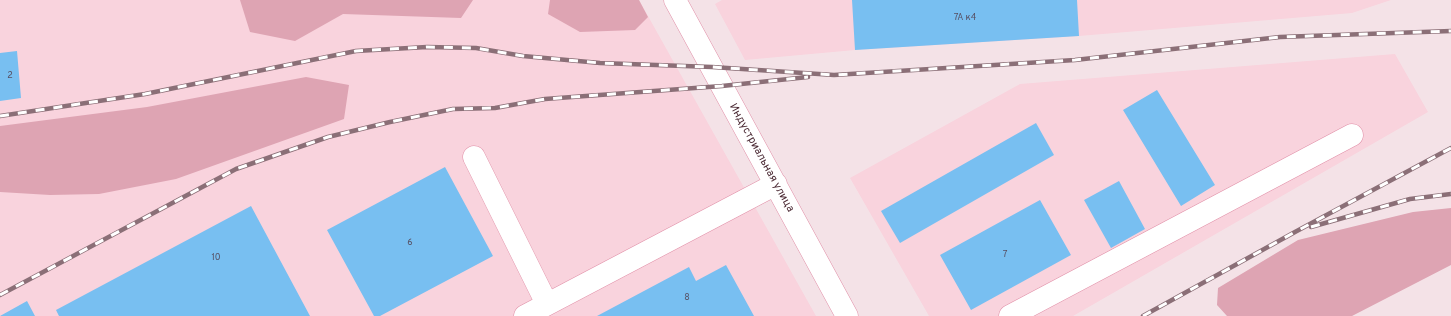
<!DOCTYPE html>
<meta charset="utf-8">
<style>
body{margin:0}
canvas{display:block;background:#f4e2e7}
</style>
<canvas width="1451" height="316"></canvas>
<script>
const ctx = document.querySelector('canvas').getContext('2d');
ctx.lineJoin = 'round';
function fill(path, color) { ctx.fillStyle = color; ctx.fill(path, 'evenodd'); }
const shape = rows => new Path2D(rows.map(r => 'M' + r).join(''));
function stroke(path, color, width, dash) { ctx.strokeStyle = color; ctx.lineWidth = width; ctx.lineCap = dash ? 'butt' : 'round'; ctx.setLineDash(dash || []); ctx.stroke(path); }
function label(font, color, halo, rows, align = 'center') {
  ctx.font = font + ' Overpass,sans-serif'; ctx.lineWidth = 3.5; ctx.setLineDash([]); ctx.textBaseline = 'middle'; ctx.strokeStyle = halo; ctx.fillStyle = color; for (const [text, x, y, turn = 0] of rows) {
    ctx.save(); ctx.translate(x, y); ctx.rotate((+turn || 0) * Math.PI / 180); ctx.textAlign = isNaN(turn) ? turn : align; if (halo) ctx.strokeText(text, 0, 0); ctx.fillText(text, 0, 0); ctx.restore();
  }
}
const built = shape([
 [0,0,639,0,816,316,0,316],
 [722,0,1391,0,1352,13,1079,36,855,50,745,60,715,4],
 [1395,54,1428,112,1073,316,929,316,850,178,1020,84]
]);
const green = shape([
 [240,0,473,0,461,18,343,14,295,41,250,32],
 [550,0,639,0,648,17,635,30,580,32,548,14],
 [306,77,349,85,344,119,176,179,99,194,50,195,0,192,0,126,147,107],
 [1451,208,1451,265,1352,316,1227,316,1217,305,1218,288,1298,240,1413,212]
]);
const building = shape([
 [852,0,1077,0,1079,36,855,50],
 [17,51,21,98,0,101,0,53],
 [1157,90,1215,185,1181,206,1123,110],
 [1036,123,1054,155,900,243,881,211],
 [445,167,493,256,380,316,374,316,327,230],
 [1119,181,1145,229,1111,248,1084,200],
 [1040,200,1071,255,971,310,940,255],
 [251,206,310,316,59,316,56,310],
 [726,265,754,316,597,316,689,267,696,281],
 [27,301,35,316,0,316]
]);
const minor = shape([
 [675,0,847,316],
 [474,157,547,304],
 [525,316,776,184],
 [1010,316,1352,135]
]);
const rail = shape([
 [0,116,145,94,356,51,427,47,476,48,523,56,600,63,712,67,834,75,1075,60,1280,37,1451,31],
 [1311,227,1410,199,1451,194],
 [0,295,236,169,328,137,390,122,453,109,495,108,545,99,722,86,808,77],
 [1143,316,1295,232,1451,148]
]);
const numberNames = [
 ["7А к4",965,18],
 ["2",10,76],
 ["6",410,243],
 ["7",1005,255],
 ["10",216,258],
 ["8",687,298]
];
const streetNames = [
 ["Индустриальная улица",761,158,61]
];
fill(built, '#f9d3dd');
fill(green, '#dea4b3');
fill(building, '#78bff1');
stroke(minor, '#e190a8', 23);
stroke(minor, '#fff', 22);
stroke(rail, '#8b6f77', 4.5);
stroke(rail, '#fff', 3, [9]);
label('9px', '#564f63', null, numberNames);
label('11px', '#4b2a34', '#fff', streetNames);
</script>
